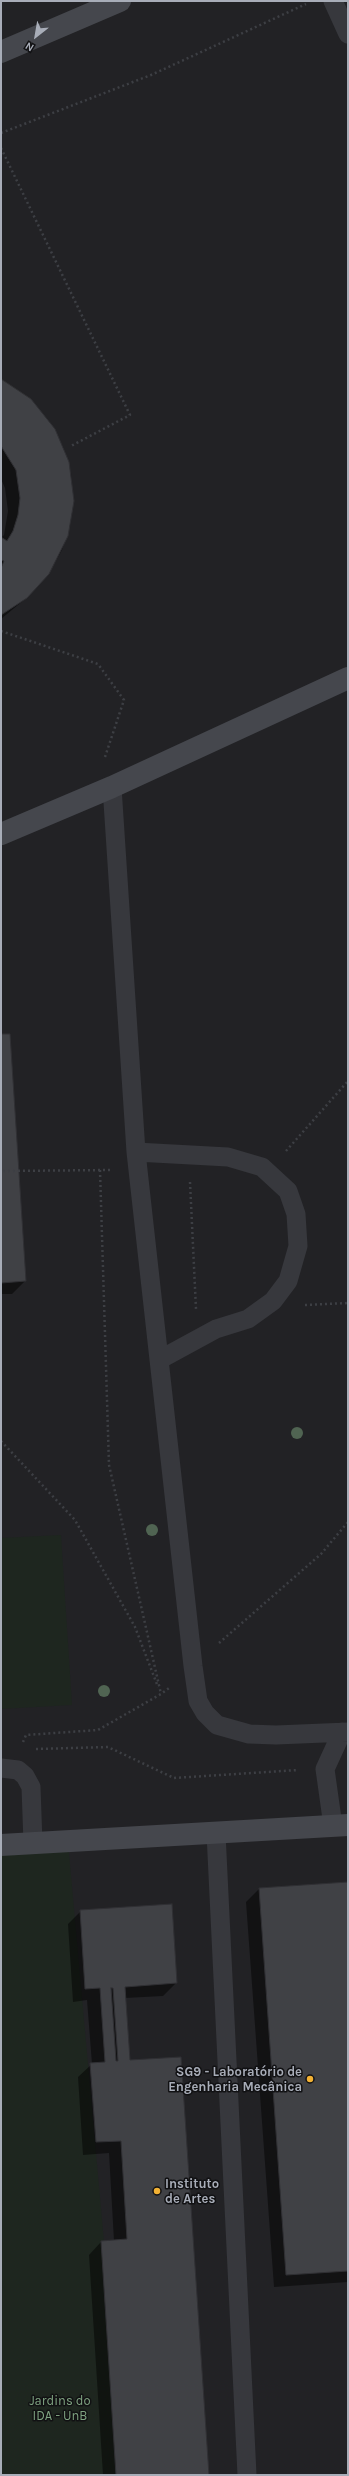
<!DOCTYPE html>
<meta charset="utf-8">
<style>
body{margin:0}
#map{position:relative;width:349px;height:2476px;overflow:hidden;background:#161618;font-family:Karla,sans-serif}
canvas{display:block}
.frame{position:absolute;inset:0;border:2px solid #a8adb8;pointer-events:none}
.north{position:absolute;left:16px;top:16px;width:40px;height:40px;-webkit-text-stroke:3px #111113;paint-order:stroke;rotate:211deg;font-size:11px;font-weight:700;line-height:16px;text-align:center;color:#a8adb8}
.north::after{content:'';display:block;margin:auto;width:14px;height:18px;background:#a8adb8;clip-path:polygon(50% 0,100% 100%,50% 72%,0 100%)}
</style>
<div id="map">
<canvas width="349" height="2476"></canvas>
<div class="frame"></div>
<div class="north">N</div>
</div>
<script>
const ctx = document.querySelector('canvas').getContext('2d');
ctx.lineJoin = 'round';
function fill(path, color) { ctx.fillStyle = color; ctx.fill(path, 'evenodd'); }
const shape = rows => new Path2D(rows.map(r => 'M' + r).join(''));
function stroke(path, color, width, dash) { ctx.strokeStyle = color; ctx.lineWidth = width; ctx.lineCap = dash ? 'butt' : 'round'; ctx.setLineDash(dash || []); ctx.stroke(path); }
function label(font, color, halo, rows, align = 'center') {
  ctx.font = font + ' Karla,sans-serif'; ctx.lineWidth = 3; ctx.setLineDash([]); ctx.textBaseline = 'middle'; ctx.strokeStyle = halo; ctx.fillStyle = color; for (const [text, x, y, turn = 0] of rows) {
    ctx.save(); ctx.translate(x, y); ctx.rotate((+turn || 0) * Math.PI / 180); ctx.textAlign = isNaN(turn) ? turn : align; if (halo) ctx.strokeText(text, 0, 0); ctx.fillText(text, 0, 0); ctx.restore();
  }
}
const built = shape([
 [1,1,348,1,348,2475,1,2475]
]);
const green = shape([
 [61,1535,72,1705,1,1709,1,1538],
 [68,1842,125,2475,1,2475,1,1845]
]);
const shadow = shape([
 [1,380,30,400,49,421,63,447,71,473,73,504,70,526,62,550,49,573,24,600,1,619,1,538,4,535,8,511,5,488,1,479],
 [1,1035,25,1281,12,1294,1,1294],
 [348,1883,348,2282,274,2287,246,1902,259,1889],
 [81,1911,176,1983,163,1996,125,1998,129,2061,208,2475,103,2475,89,2255,101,2242,114,2241,109,2153,83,2155,78,2077,92,2064,87,2000,73,2002,68,1924]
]);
const building = shape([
 [1,379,31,399,55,429,69,462,74,501,68,536,49,574,27,598,1,615,1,568,4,561,1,560,1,537,7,541,13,531,18,515,20,498,16,470,1,446,1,379],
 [1,1034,10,1034,26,1281,1,1283,1,1034],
 [348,1882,348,2271,286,2275,259,1888,348,1882],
 [172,1904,177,1983,125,1987,130,2060,181,2057,209,2475,116,2475,101,2241,127,2239,121,2141,96,2142,90,2063,105,2062,100,1988,85,1989,80,1910,172,1904],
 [111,1988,113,1988,118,2061,116,2061,111,1988]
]);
const path = shape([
 [1,133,151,75,306,4],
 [1,148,130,415,71,446],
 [1,631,98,664,124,700,105,757],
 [286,1151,348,1081],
 [100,1170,109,1465,161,1694],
 [3,1171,111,1170],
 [190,1182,196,1309],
 [305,1305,348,1303],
 [1,1441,75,1520,135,1627,158,1687],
 [219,1643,321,1554,348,1522],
 [23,1742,26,1735,98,1730,161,1694,169,1688],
 [36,1749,108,1747,174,1778,298,1770]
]);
const lane = shape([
 [333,1,348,34],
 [112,787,136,1152,193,1666,198,1701,205,1713,217,1725,249,1734,276,1735,348,1732],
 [136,1152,228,1157,262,1167,288,1191,296,1214,298,1246,288,1281,273,1301,248,1319,216,1329,159,1360],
 [1,1768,18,1770,25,1776,31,1787,33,1843],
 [333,1826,325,1769,342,1732],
 [216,1833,247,2475]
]);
const secondary = shape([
 [1,52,120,1],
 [1,834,112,787,348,678],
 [1,1845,348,1825]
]);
const trees = [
 [297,1433],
 [152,1530],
 [104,1691]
];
const markers = [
 [310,2079,4,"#f2b134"],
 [157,2191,4,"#f2b134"]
];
const poiNames = [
 ["SG9 - Laboratório de",302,2072],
 ["Engenharia Mecânica",302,2087],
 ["Instituto",165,2184,"left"],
 ["de Artes",165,2199,"left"]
];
const parkNames = [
 ["Jardins do",60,2401],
 ["IDA - UnB",60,2416]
];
fill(built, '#222225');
fill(green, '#1e261f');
fill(shadow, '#0007');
fill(building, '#404145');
stroke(building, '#303034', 1);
stroke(path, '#3d3f44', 2.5, [2, 3]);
stroke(lane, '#37383d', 19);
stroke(secondary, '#45474d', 22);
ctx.fillStyle = '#506452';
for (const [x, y] of trees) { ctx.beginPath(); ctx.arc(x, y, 6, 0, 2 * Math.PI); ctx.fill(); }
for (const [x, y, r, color] of markers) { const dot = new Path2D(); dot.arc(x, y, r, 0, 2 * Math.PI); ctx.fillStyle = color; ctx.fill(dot); stroke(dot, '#111113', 1.5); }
label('bold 13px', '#a8adb8', '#111113', poiNames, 'right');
label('13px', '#7fa381', '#111113', parkNames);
</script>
